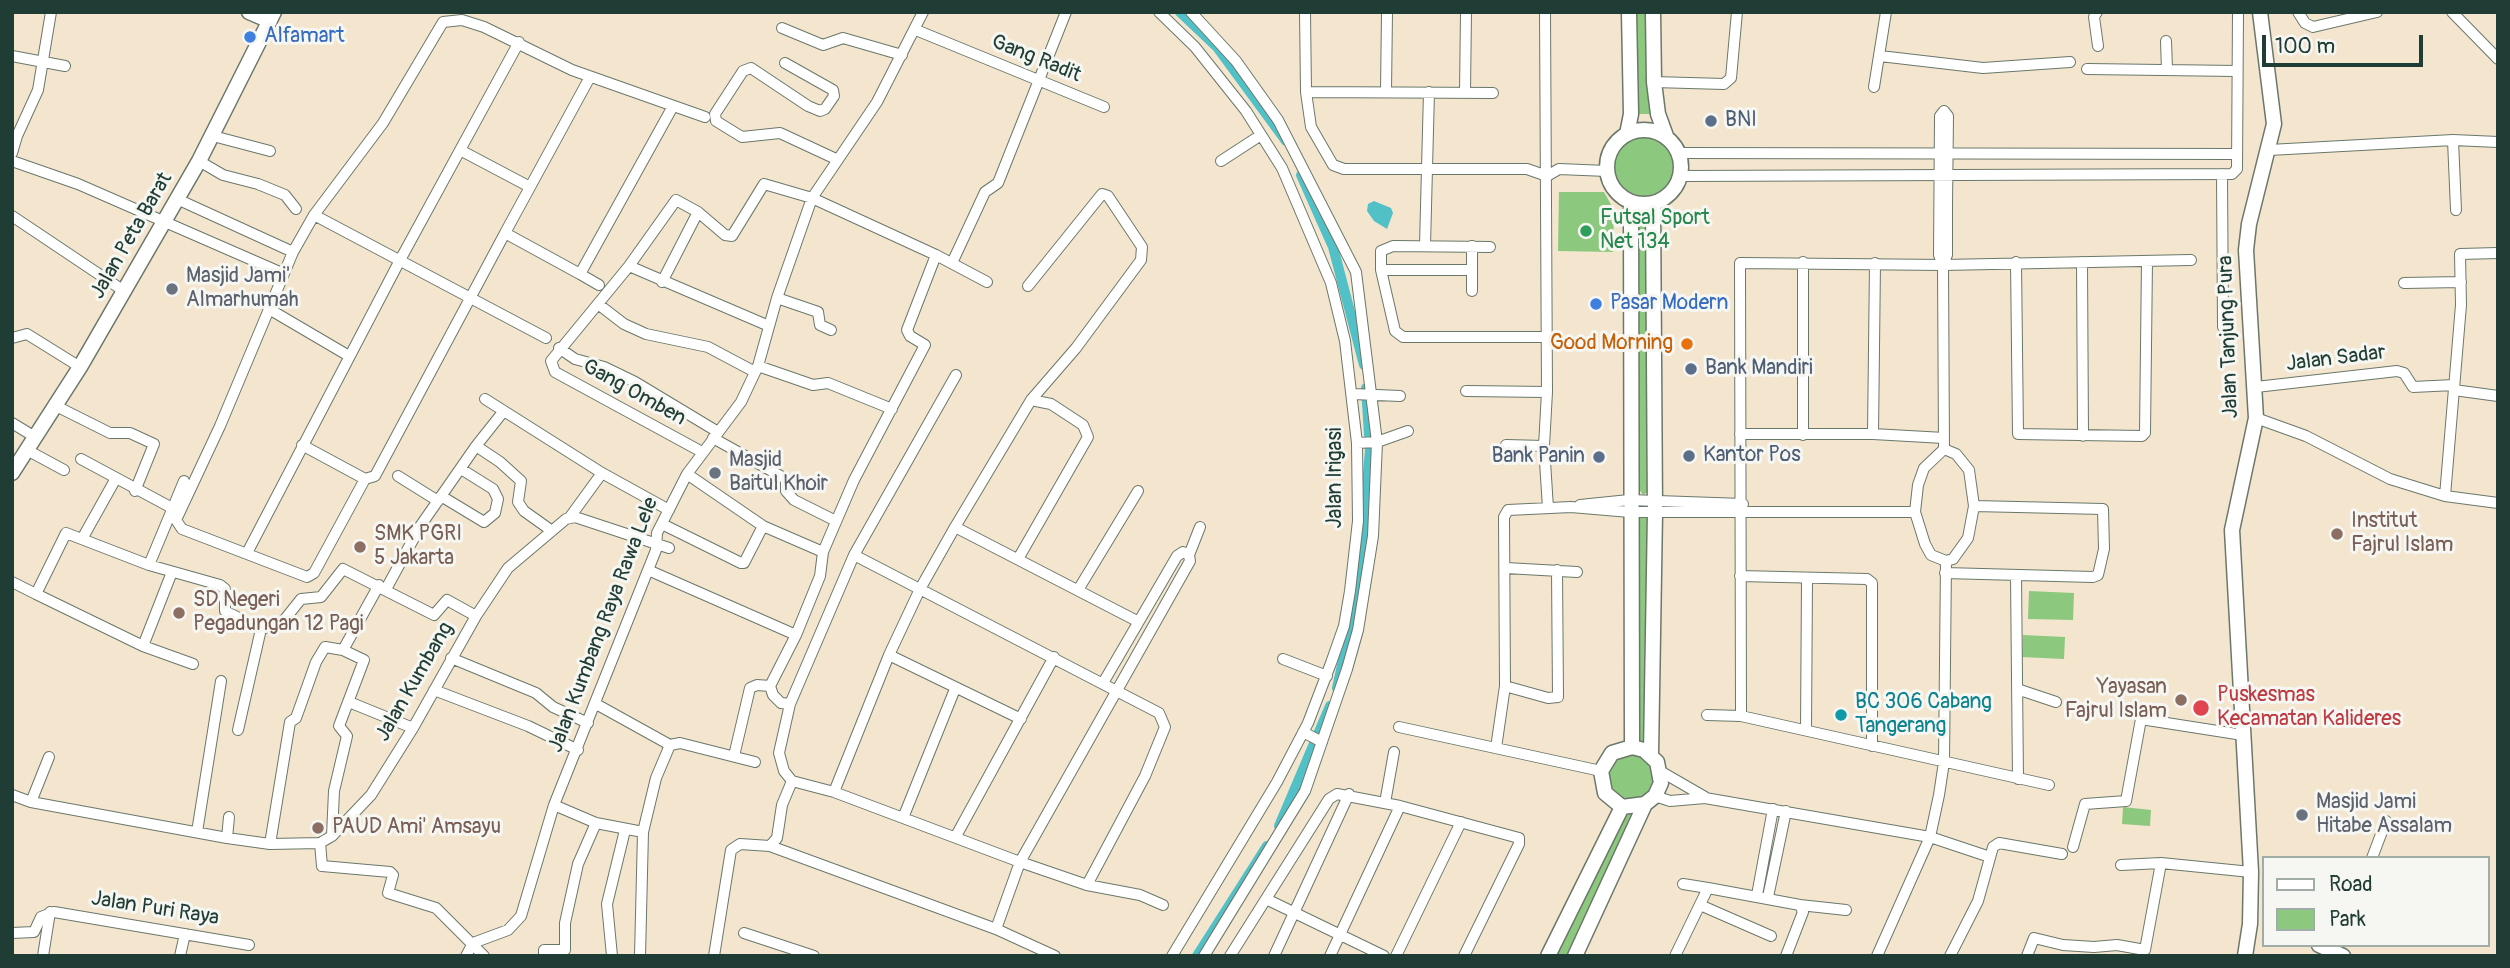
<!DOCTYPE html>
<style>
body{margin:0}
#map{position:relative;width:2510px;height:968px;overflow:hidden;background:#f4e5cf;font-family:Pangolin,sans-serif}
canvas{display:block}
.frame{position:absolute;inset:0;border:14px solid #1f3d34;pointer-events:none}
.legend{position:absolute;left:2262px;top:856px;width:228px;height:91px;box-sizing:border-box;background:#f6f6f2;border:2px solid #a0aca6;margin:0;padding:9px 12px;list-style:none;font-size:21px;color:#1f3d34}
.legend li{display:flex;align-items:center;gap:14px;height:35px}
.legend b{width:35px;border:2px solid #a0aca6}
.scale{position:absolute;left:2262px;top:35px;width:161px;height:32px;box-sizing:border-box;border:4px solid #1f3d34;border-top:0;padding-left:9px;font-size:21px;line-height:24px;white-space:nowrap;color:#1f3d34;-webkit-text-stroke:5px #f6f6f2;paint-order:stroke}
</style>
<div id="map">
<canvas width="2510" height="968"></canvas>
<div class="frame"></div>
<ul class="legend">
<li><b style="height:9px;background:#fff"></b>Road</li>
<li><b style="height:19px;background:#8cc87d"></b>Park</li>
</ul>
<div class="scale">100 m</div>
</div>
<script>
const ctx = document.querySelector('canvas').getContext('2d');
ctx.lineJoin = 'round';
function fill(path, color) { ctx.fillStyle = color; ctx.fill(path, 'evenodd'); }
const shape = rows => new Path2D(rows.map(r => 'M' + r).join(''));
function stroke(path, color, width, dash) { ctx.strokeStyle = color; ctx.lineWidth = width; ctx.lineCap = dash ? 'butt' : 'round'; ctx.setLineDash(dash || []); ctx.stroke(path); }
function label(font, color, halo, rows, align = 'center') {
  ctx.font = font + ' Pangolin,sans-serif'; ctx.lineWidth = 6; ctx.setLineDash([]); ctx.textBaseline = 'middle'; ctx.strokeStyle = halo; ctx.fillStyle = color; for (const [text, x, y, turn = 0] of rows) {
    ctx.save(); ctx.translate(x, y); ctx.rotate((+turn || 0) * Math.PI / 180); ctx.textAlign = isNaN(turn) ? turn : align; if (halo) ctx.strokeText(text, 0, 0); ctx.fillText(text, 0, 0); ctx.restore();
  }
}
const green = shape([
 [1629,12,1653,12,1658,114,1631,114],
 '1607 167a37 37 0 1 1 74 0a37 37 0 1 1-74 0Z',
 [1559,192,1604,192,1614,210,1613,252,1558,251],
 [1631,215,1653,215,1648,492,1643,495,1639,489,1630,488],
 [1630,512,1655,512,1652,724,1660,771,1575,956,1548,956,1621,807,1601,771,1631,747],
 [2029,591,2074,593,2073,620,2028,619],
 [2023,635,2065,637,2064,659,2022,657],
 [2123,807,2151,810,2150,826,2122,824]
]);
const water = shape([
 [1374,201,1391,208,1393,213,1387,229,1374,221,1367,211,1368,204]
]);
const canal = shape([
 [1180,12,1217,47,1286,141],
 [1301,175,1333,247,1364,365],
 [1337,688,1358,592,1370,450,1366,388],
 [1279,826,1330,706],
 [1197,956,1267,846]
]);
const street = shape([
 [1159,12,1195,47,1246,111,1282,168,1331,283,1345,341,1357,443,1358,521,1350,591,1344,626,1331,663,1308,723,1277,782,1172,956],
 [1191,12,1236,61,1278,120,1356,272,1377,442,1373,536,1358,630,1347,669,1305,791,1204,956],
 [1305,12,1306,92,1493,93],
 [1545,12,1547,392,1544,446,1548,508],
 [2097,12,2094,17,2098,46],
 [2298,12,2305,23,2313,27,2377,12],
 [2452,12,2498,59],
 [782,28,823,45,843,38,902,55],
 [916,30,1104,107],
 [2166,41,2167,70],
 [12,56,65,66],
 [1880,56,1983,68,2070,62],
 [785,63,833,90,834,96,825,109,820,111,808,106,751,68,743,71,715,114,716,121,742,137,780,133,836,159],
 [2087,69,2237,71],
 [590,77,505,233,580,274,672,108],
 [1654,82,1724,84,1731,78,1737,12],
 [1874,87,1886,12],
 [1386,91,1387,12],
 [1306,92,1311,127,1333,165,1344,169,1527,169,1547,176,1559,169,1607,171],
 [1465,92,1466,12],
 [213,136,270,151],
 [2453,140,2456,210],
 [460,150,530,187],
 [2269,150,2453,140,2498,142],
 [12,153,17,136,38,90,51,12],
 [1679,153,2237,154],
 [12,161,78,184,282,273],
 [199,161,223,175,258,184,285,195,296,209],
 [1221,161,1261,135],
 [2222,174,2223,327],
 [1681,176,2232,174,2237,169,2238,12],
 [177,199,293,252],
 [314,215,546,338],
 [12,216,124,291],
 [1425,245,1429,92],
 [1472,246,1472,291],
 [1490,247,1393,246,1381,251,1381,270,1395,331,1403,337,1547,337],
 [1803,262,1803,435],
 [2016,262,2018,434,2142,436,2145,433,2147,261],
 [2082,262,2083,436],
 [952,263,985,192,998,183,1066,12],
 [1943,265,1947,255,1947,206,1948,116,1944,111],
 [629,266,769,326],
 [1381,270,1472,270],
 [580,274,599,285],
 [662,282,698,212],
 [2404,283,2461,282],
 [777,298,818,312,820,325,831,330],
 [598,304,624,324,646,334,708,347,755,372],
 [269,309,349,356],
 [12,338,27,334,80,367],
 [559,348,575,359,604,367,635,382,718,432],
 [758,366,813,385,828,383,892,409],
 [956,375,854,555,790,704,779,753,784,771,792,781,834,792,1020,862,1087,885,1140,895,1163,905],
 [2256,387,2397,371,2404,373,2413,387,2454,385],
 [2454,390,2498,396],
 [1466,391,1547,392],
 [1353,394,1400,396],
 [485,399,602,473,669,510],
 [56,406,110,433,130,433,154,444,135,491],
 [2256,418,2306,436,2390,479,2445,496,2498,503],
 [12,423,35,437],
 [1740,434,1873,434,1944,438],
 [1873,434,1875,263],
 [713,438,786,479,786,491,794,500,836,521],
 [1357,443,1377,442,1408,431],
 [302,445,365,479,375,476,505,233],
 [1506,445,1544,446],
 [476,446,500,462,521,481,518,502,524,511,552,531],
 [1944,449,1943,265,1939,255,1940,116,1944,111],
 [1944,449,1956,454,1969,470,1974,506,1968,538,1953,559,1946,561,1931,555,1925,544,1915,512,1918,485,1924,468,1944,449],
 [27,450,64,470],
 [702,452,555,372,551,361,629,266,676,200,698,212,725,235,732,236,764,184,812,198,936,255,987,282],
 [81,459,172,508],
 [687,474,763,526,823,552],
 [398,476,438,501],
 [365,479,314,573,307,577,182,529,176,520,220,426,293,252,314,215,383,123,443,22,462,20,484,27,572,70,705,117],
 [441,496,484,522,495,513,498,499,493,489,461,469],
 [2445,496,2461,305,2460,254,2498,253],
 [1580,505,1629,500,1743,504],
 [570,517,602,473],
 [662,524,741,563,744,563,763,526],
 [955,527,1137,621],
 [82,539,115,480],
 [247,553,399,262,519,42],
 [854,555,1159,713,1165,727,1145,776,1087,885],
 [1018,559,1088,437,1083,425,1051,404,1031,400],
 [149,565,184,481],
 [1506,568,1577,572],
 [648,570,796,635,770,686,773,695,781,703,790,704],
 [1945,573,2093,577,2098,575,2104,549,2103,509,1974,506],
 [1740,576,1867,579,1872,583,1872,746],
 [2016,576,2018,779],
 [12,582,36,594],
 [386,589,421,525,476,446,503,412],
 [1078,590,1138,491],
 [796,635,820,576,823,552,854,480,925,345,910,336,907,330,936,255],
 [143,646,172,572],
 [889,655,1021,719],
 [451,658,536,693,553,707,588,723],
 [1283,659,1327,676],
 [193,664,143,646,36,594,66,533,149,565,220,585,225,589,225,611,261,629],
 [1103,683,1177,556,1183,552,1189,555],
 [1505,686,1548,698,1558,697,1557,570],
 [2017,689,2056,702],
 [434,690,528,726,578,750],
 [349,702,413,728],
 [596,704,670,745],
 [1707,715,1741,716,2049,785],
 [1741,716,1740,263,1943,265,2191,260],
 [1399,727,1601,771],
 [238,730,261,629,281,624,301,599,321,597,343,569,434,615,447,600,476,616],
 [1806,730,1807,579],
 [1303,732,1322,742],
 [1496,748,1505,686,1504,517,1508,510,1571,507,1630,512,1915,512],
 [734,756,750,688,757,685,770,686],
 [1660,771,1705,797],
 [834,792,889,655,920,589,955,527,1031,400,1076,348,1141,260,1142,247,1108,196,1102,194,1028,286],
 [12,795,31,802,227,838,270,844,320,843,332,836,371,795,413,728,476,616,508,568,566,519,575,517,669,548],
 [1655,796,1670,801,1705,798,1930,837,1990,857],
 [31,802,49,757],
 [1385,803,1394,752],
 [554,805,596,823,643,832],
 [903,818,955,689],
 [197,832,221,681],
 [332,836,334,791,347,736,339,726,364,660,343,650],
 [956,836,1054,657],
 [227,838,229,817],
 [320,843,322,866,390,872,393,875,388,893,436,908,484,956],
 [270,844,290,722,296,718,316,662,325,647,343,650,379,585],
 [770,846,777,838,782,805,792,781],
 [2073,847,2085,804,2126,801,2141,719,2243,735],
 [2372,858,2386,821],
 [2121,865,2161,863],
 [1683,884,1708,888],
 [1757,895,1773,809],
 [1768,897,1786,811],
 [1266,899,1384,956],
 [1700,905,1771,936],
 [1800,905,1846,910],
 [996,929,1020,862,1190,561,1189,555,1200,527],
 [12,933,34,932,41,917,54,912,249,945],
 [744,933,814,956],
 [43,956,50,912],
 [180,956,185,934],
 [466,956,473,943,508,930,521,916,554,805,656,550,657,533,687,474,741,402,758,366,777,298,812,198,877,102,923,12],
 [544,956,544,950,565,950,565,923,578,864,596,823],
 [612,956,607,904,625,830],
 [640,956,643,832,656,778,670,745,680,743,755,762],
 [714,956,731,850,740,844,770,846,996,929,1055,956],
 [1230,956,1329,799,1337,794,1400,806,1519,838,1519,844,1464,956],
 [1274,956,1349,794],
 [1330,956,1400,806],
 [1396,956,1461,822],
 [1675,956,1708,888,1800,905,1803,912,1786,956],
 [1877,956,1930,837,1939,795,1944,762,1946,561],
 [1950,956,1978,901,1993,847,1999,843,2062,854],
 [2027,956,2034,938,2063,945,2094,947,2117,945,2145,950,2161,863,2251,872]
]);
const secondary = shape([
 [249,12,270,21],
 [1653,12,1654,82,1658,114,1666,136],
 '1607 167a37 37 0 1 1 74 0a37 37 0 1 1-74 0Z',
 [1627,134,1631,114,1629,12],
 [1631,202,1632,747],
 [12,473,80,367,199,161,274,12],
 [1651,754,1655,512,1653,204],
 [2319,945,2343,956],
 [1548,956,1622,807],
 [1575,956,1645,804,1655,796,1661,783,1657,762,1644,750,1632,747,1612,753,1601,771,1605,793,1622,807,1645,804],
 [2245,956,2250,924,2251,872,2232,530,2256,418,2246,250,2249,224,2274,124,2260,12]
]);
const markers = [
 [250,37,7,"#3f7fe0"],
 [1711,121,7,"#5c6f8a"],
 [1586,231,7,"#2e9e5b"],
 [172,289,7,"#6b7280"],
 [1596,304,7,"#3f7fe0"],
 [1687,344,7,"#e8710a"],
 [1691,369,7,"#5c6f8a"],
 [1689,456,7,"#5c6f8a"],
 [1599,457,7,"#5c6f8a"],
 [715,473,7,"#6b7280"],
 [2337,534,7,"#8d6e63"],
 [360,547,7,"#8d6e63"],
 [179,613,7,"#8d6e63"],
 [2181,700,7,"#8d6e63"],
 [2201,708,9,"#e0444e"],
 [1841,715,7,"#0f9aa8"],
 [2302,815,7,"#6b7280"],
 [318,828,7,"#8d6e63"]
];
const shopNames = [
 ["Alfamart",264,37],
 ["Pasar Modern",1610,304]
];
const streetNames = [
 ["Gang Radit",1036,59,22],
 ["Jalan Peta Barat",132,236,-60],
 ["Jalan Tanjung Pura",2229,337,-92],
 ["Jalan Sadar",2336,359,-7],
 ["Gang Omben",634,393,29],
 ["Jalan Irigasi",1336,478,-90],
 ["Jalan Kumbang Raya Rawa Lele",604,625,-69],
 ["Jalan Kumbang",415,682,-60],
 ["Jalan Puri Raya",155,909,9]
];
const serviceNames = [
 ["BNI",1725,121],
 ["Bank Mandiri",1705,369],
 ["Kantor Pos",1703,456],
 ["Bank Panin",1585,457,"right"]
];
const leisureNames = [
 ["Futsal Sport",1600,219],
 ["Net 134",1600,243]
];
const worshipNames = [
 ["Masjid Jami'",186,277],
 ["Almarhumah",186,301],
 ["Masjid",729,461],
 ["Baitul Khoir",729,485],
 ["Masjid Jami",2316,803],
 ["Hitabe Assalam",2316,827]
];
const foodNames = [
 ["Good Morning",1673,344]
];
const educationNames = [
 ["Institut",2351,522],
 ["Fajrul Islam",2351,546],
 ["SMK PGRI",374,535],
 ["5 Jakarta",374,559],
 ["SD Negeri",193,601],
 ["Pegadungan 12 Pagi",193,625],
 ["Yayasan",2167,688,"right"],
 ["Fajrul Islam",2167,712,"right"],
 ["PAUD Ami' Amsayu",332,828]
];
const healthNames = [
 ["Puskesmas",2217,696],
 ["Kecamatan Kalideres",2217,720]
];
const cultureNames = [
 ["BC 306 Cabang",1855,703],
 ["Tangerang",1855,727]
];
fill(green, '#8cc87d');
fill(water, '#52c0c7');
stroke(canal, '#52c0c7', 10);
stroke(street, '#6a786a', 12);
stroke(secondary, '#6a786a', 17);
stroke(street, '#fff', 10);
stroke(secondary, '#fff', 14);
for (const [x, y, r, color] of markers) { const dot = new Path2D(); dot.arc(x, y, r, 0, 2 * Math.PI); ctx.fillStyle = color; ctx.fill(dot); stroke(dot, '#f6f6f2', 2.5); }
label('21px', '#366cbe', '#f6f6f2', shopNames, 'left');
label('21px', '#1f3d34', '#f6f6f2', streetNames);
label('21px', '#4e5e75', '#f6f6f2', serviceNames, 'left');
label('21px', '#27864d', '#f6f6f2', leisureNames, 'left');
label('21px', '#5b616d', '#f6f6f2', worshipNames, 'left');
label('21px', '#c56008', '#f6f6f2', foodNames, 'right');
label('21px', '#785e54', '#f6f6f2', educationNames, 'left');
label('21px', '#be3a42', '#f6f6f2', healthNames, 'left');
label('21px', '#0d838f', '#f6f6f2', cultureNames, 'left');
</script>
